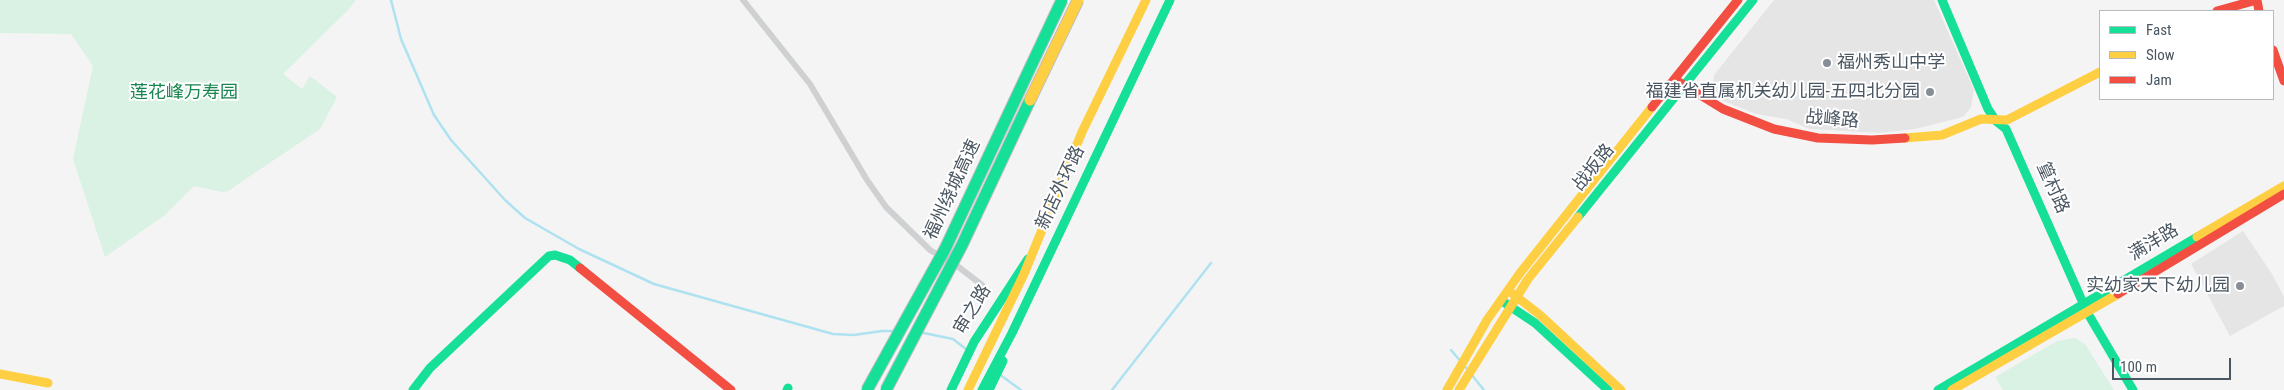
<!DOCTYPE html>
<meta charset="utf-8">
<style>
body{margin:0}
#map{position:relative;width:2284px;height:390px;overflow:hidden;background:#f4f4f4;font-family:"Roboto Condensed",sans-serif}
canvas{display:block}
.legend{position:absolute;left:2099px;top:10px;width:175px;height:90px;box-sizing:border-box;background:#fff;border:1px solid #b7bbc0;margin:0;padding:6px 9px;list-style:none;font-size:15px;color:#4a5661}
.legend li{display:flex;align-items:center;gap:10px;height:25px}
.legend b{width:25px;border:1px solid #b7bbc0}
.scale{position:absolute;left:2112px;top:358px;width:119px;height:22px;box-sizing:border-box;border:2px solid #4a5661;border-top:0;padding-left:6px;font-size:15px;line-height:18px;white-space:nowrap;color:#4a5661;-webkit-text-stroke:4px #fff;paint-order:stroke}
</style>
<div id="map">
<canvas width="2284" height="390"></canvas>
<ul class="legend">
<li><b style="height:6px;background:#16e098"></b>Fast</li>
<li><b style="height:6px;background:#ffcf43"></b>Slow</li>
<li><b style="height:6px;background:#f24e42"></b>Jam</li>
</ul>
<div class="scale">100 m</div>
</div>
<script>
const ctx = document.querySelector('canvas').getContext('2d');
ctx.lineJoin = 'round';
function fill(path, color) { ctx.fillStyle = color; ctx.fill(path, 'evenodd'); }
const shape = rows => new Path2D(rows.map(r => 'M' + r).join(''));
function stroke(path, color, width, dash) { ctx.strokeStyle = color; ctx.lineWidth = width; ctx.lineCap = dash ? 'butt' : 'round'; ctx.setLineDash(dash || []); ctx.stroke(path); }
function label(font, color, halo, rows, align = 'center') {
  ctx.font = font + ' "Roboto Condensed","Noto Sans SC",sans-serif'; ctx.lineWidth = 4; ctx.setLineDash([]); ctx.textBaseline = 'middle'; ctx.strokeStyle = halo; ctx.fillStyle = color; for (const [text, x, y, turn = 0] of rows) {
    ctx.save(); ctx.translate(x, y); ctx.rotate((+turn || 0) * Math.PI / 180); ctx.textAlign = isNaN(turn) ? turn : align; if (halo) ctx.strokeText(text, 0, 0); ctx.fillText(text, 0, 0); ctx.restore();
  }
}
const education = shape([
 [1774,0,1934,0,1974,90,1971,107,1964,116,1959,118,1915,129,1879,133,1810,129,1786,119,1756,114,1721,100,1713,87,1714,75],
 [2243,231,2272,274,2284,297,2284,306,2230,336,2191,264]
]);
const green = shape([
 [0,0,356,0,348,10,283,74,302,89,310,76,337,97,320,129,228,191,222,192,194,186,165,215,105,257,73,159,93,66,71,34,0,33],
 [2075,338,2085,344,2114,390,2003,390,1995,377,2057,341]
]);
const stream = shape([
 [391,0,401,39,434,115,451,140,505,200,525,218,579,249,654,284,833,334,854,335,882,331,896,331],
 [919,332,953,339,967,350],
 [1451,350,1468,370],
 [999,374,1021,390],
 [1471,374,1484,390],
 [1112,390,1211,263]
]);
const street = shape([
 [743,0,810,84,867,180,886,207,930,250,956,265,982,285]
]);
const fast = shape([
 [1942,0,1988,109,1996,121,2006,129,2087,312,2133,390],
 [1578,217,1753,0],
 [1505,303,1535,323,1608,390],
 [413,390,430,368,549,256,555,255,570,260,580,268],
 [787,390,788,388],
 [951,390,974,342,1028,259],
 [982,390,1012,333,1170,0],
 [989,390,1003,361],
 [1938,390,2197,237]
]);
const slow = shape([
 [1905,138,1942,135,1981,119,2007,120,2100,72],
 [2197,237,2284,186],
 [1513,294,1540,315,1621,390],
 [0,374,48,383],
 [968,390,1024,274,1082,132,1146,0],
 [1447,390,1487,320,1520,273,1652,107],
 [1459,390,1528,279,1578,217],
 [1952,390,2118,294]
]);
const jam = shape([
 [2217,11,2257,0,2259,11],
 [2273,50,2284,81],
 [1679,82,1723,109,1774,129,1818,138,1872,140,1905,138],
 [1652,107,1738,0],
 [580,268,731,390],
 [2118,294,2284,194]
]);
const fastBridge = shape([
 [867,390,945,249,1062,0],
 [886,390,962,245,1030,100]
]);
const slowBridge = shape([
 [1030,100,1078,0]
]);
const markers = [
 [1827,63,5,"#868d94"],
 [1930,92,5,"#868d94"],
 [2240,286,5,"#868d94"]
];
const poiNames = [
 ["福州秀山中学",1837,63,"left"],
 ["福建省直属机关幼儿园-五四北分园",1920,92],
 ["实幼家天下幼儿园",2230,286]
];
const parkNames = [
 ["莲花峰万寿园",184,93]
];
const streetNames = [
 ["战峰路",1832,120,5],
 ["战坂路",1594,168,-51],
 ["新店外环路",1061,188,-65],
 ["篁村路",2052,188,66],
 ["福州绕城高速",953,190,-65],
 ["满洋路",2154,243,-31],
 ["审之路",973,310,-59]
];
fill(education, '#e6e5e6');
fill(green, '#d9f2e3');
stroke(stream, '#aee2f0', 2.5);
stroke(street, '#ced0d2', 6);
stroke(fast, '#16e098', 9);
stroke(slow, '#ffcf43', 9);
stroke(jam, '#f24e42', 9);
stroke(fastBridge, '#b9bec3', 13, []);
stroke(slowBridge, '#b9bec3', 13, []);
stroke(fastBridge, '#16e098', 11);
stroke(slowBridge, '#ffcf43', 11);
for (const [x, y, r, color] of markers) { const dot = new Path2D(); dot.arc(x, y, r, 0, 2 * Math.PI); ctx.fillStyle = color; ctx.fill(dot); stroke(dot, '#fff', 2); }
label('18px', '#4a5661', '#fff', poiNames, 'right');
label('18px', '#17864f', '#fff', parkNames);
label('18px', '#4a5661', '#fff', streetNames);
</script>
